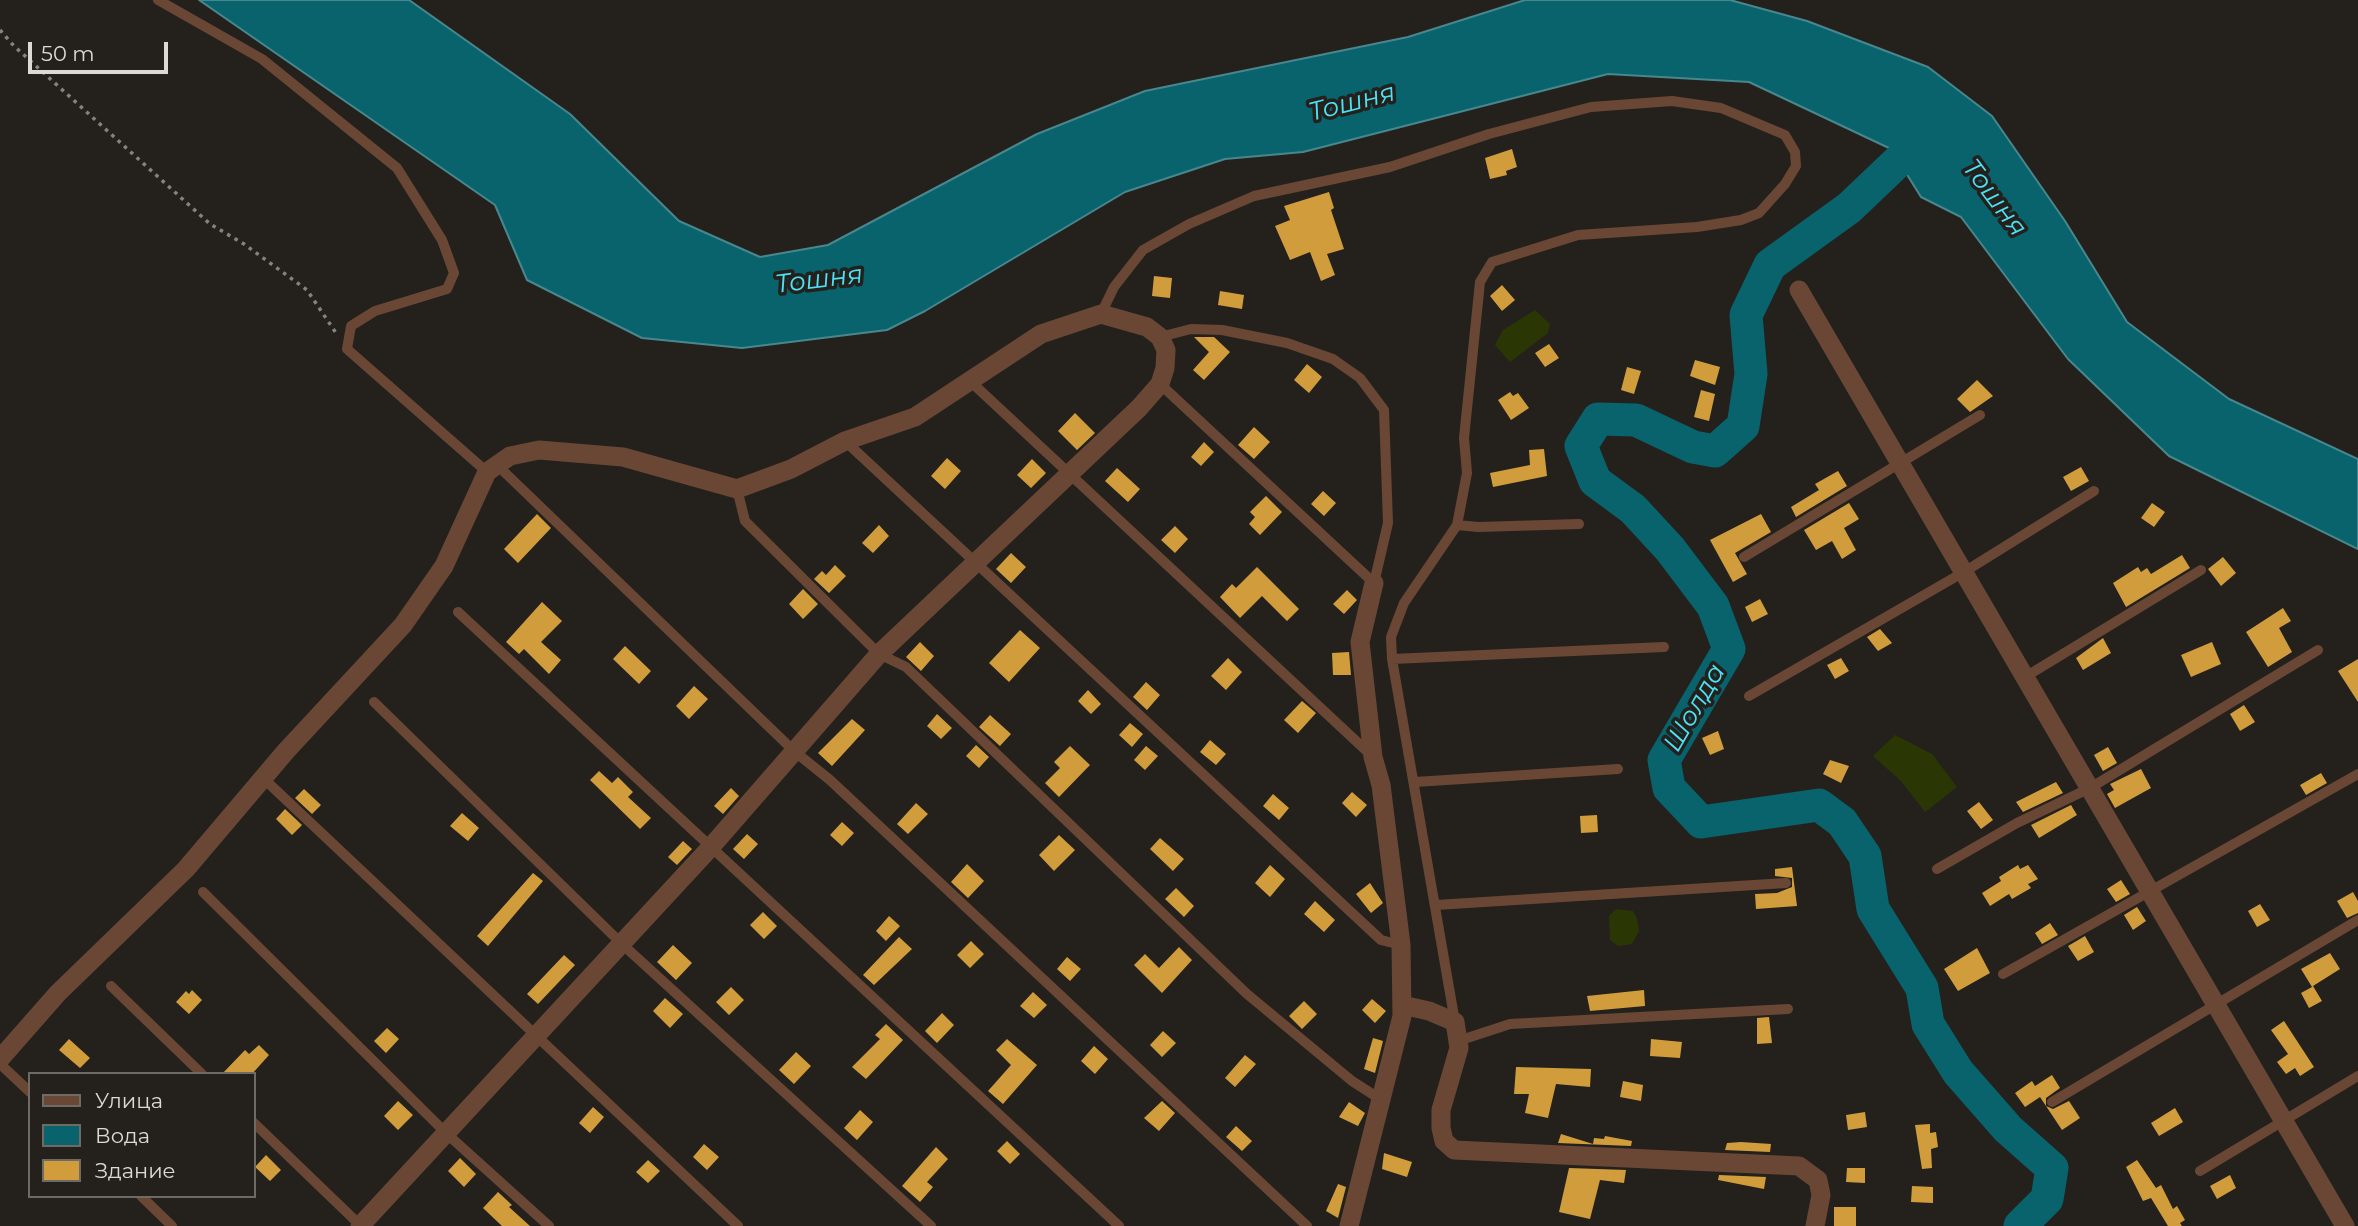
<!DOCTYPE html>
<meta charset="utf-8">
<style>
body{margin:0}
#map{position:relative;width:2358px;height:1226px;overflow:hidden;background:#24211d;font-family:Montserrat,sans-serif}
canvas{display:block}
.legend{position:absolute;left:28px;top:1072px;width:228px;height:126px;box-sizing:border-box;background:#24211d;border:2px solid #6e6b67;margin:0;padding:9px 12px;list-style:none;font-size:21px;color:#dcdad7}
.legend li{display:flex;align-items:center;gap:14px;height:35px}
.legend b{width:35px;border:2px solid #6e6b67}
.scale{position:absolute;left:28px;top:42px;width:140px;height:32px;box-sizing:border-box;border:4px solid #dcdad7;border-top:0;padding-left:9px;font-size:21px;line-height:24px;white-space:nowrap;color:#dcdad7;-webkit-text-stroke:5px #24211d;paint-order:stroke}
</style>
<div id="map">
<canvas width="2358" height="1226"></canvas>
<ul class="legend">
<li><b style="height:9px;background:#6a4734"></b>Улица</li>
<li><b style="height:19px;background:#08636d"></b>Вода</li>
<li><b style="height:19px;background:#d19d3c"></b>Здание</li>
</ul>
<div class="scale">50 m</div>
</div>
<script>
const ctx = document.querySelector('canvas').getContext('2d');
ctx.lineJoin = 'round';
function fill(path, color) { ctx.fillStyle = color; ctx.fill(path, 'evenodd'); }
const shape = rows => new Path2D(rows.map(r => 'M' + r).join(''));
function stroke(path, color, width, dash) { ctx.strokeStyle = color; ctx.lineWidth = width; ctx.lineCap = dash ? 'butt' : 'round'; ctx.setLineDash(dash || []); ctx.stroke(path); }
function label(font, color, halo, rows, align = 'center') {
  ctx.font = font + ' Montserrat,sans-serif'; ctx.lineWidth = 7; ctx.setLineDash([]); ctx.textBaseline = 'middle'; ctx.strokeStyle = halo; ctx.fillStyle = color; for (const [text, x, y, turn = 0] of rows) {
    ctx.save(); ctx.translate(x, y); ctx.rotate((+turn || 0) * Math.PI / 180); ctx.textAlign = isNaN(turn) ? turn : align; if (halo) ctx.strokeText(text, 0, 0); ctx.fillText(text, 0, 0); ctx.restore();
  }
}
const green = shape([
 [1535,310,1550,324,1548,333,1510,362,1495,345,1503,330],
 [1895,735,1932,754,1957,787,1925,812,1901,781,1873,756],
 [1616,909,1633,911,1637,919,1639,931,1632,944,1618,946,1610,940,1609,916]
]);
const water = shape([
 [199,0,409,0,570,114,679,221,760,257,828,245,1037,134,1145,91,1408,37,1525,0,1730,0,1807,21,1928,67,1992,116,2065,221,2127,322,2229,399,2358,459,2358,549,2169,456,2068,359,1961,217,1921,197,1891,149,1749,82,1608,74,1303,152,1225,159,1125,192,925,311,887,330,742,348,642,338,527,280,495,205,199,0]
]);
const river = shape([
 [1930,131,1849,208,1770,265,1746,315,1751,374,1743,426,1715,451,1693,447,1636,420,1598,419,1581,446,1595,481,1633,509,1670,549,1713,606,1729,649,1664,760,1669,788,1701,822,1819,805,1842,822,1865,856,1873,909,1922,988,1928,1024,1958,1072,2008,1129,2052,1168,2047,1199,2020,1226]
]);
const building = shape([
 [1512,149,1517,167,1506,171,1507,175,1490,179,1485,158],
 [1329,192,1334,208,1331,210,1344,249,1327,254,1335,275,1321,281,1310,252,1290,260,1275,226,1290,220,1284,206],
 [1154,276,1172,278,1170,298,1152,296],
 [1502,285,1515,300,1502,311,1490,296],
 [1220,291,1244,295,1242,309,1218,305],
 [1194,337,1214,337,1230,352,1204,380,1193,370,1209,352],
 [1549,344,1559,358,1545,367,1535,353],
 [1695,360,1720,367,1715,385,1690,376],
 [1307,364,1322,377,1309,393,1294,380],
 [1627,367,1641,371,1634,394,1621,390],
 [1977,380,1993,396,1970,412,1957,399],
 [1701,390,1715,394,1709,421,1694,417],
 [1510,392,1513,396,1518,393,1529,408,1511,420,1498,400],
 [1075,413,1095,433,1077,450,1058,431],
 [1254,427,1270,442,1254,459,1238,445],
 [1204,442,1214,452,1201,466,1191,457],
 [1544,449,1547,476,1493,487,1490,473,1530,465,1529,450],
 [947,458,961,471,945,489,931,476],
 [1032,459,1046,473,1031,488,1017,475],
 [2081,467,2089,481,2071,491,2063,477],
 [1117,468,1140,489,1128,502,1105,481],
 [1838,471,1847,486,1796,517,1791,507,1819,490,1815,484],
 [1323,491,1336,503,1324,516,1311,504],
 [1266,496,1282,512,1260,535,1249,524,1255,517,1250,512],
 [1849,503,1859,519,1844,528,1856,550,1842,559,1832,541,1816,550,1804,530],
 [2152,503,2165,512,2154,527,2141,518],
 [537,514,551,528,518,563,504,549],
 [1761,514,1771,532,1735,553,1747,574,1733,582,1710,540],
 [879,525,889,536,873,553,862,543],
 [1175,526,1188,539,1175,553,1161,540],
 [1011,553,1026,567,1011,583,996,569],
 [2182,555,2190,568,2126,607,2113,583,2138,567,2141,572,2147,568,2151,574],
 [2223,557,2236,573,2221,586,2208,569],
 [835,565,846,576,829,593,814,579,822,571,826,575],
 [1257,567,1299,609,1287,621,1262,596,1240,618,1220,597,1232,584,1236,588],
 [803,589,818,604,803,619,789,604],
 [1347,590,1357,600,1344,614,1333,604],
 [1760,599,1768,614,1752,622,1745,607],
 [542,602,562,621,541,642,561,660,549,674,524,649,519,654,506,642],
 [2283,608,2291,621,2279,628,2292,652,2268,667,2246,632],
 [1880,629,1892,643,1878,651,1867,637],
 [1020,630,1040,648,1009,682,989,663],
 [2103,638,2111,653,2083,670,2076,658],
 [920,642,934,656,921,671,906,657],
 [2212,642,2221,664,2191,677,2181,655],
 [625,646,651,671,639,684,613,659],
 [1349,652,1351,675,1333,675,1332,653],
 [1228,658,1242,672,1226,690,1211,676],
 [1841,658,1849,671,1835,679,1827,665],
 [2358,659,2358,702,2338,671],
 [1146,682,1160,695,1147,710,1133,697],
 [694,686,708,699,689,719,676,706],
 [1088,690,1101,704,1091,714,1078,701],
 [1302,701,1316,713,1298,733,1284,720],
 [2244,705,2255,722,2240,731,2230,714],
 [937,714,952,728,941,739,927,726],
 [990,715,1011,734,1000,746,979,727],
 [852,719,865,730,832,766,818,753],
 [1130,723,1143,734,1132,747,1119,735],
 [1718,731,1724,749,1710,755,1702,738],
 [1210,740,1226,754,1216,765,1200,752],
 [976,745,989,757,979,768,966,756],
 [1070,746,1090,765,1059,797,1045,783,1060,768,1054,762],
 [1146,746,1158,756,1145,770,1134,760],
 [2108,747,2117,763,2103,771,2094,755],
 [1830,760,1849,766,1841,783,1823,774],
 [2141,769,2151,788,2115,808,2107,794,2114,790,2110,784],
 [599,771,612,783,618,777,633,792,628,797,651,818,640,829,590,780],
 [2321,773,2327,783,2306,795,2300,785],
 [2056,782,2063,793,2023,812,2016,802],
 [731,788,739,796,723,814,714,806],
 [304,789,321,805,312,814,295,798],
 [1352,792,1367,805,1356,817,1342,803],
 [1273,794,1289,808,1279,820,1263,806],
 [1979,802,1993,820,1981,829,1967,811],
 [916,803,928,814,908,834,897,824],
 [2071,805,2077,815,2039,838,2031,825],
 [285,809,302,825,292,835,276,819],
 [462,813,479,828,468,841,450,826],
 [1597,815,1598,832,1581,833,1580,816],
 [842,822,854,833,842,846,830,835],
 [747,834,758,844,744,859,733,849],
 [1059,835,1075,850,1054,871,1039,855],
 [1160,838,1184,859,1173,871,1150,849],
 [683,841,692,849,677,865,668,857],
 [967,864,984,881,968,898,951,882],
 [1270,865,1285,879,1270,897,1255,883],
 [2018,865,2020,869,2028,865,2038,879,2028,884,2031,888,2012,899,2009,894,1990,906,1982,893,2001,881,1999,877],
 [1792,867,1797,906,1756,909,1755,894,1777,893,1792,887,1792,878,1775,876,1775,869],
 [533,873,543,881,488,946,477,936],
 [2121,880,2130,894,2116,902,2107,889],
 [1370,883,1383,903,1371,913,1356,894],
 [1176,888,1194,906,1184,917,1165,899],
 [2353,892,2358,901,2358,913,2347,918,2337,901],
 [1315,901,1335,920,1324,932,1304,914],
 [2260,904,2270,920,2257,927,2248,911],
 [2137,907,2146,921,2133,930,2124,915],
 [763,912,777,926,764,939,750,925],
 [889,916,900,926,886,941,876,931],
 [2050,923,2058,935,2042,944,2035,933],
 [2085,936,2094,952,2078,961,2068,946],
 [899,937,912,949,874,985,863,975],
 [971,941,984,954,970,968,957,955],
 [673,945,692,963,676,980,657,962],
 [1179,947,1192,960,1162,993,1134,965,1145,954,1159,968],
 [1977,948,1990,973,1958,991,1944,969],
 [2330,953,2340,969,2313,986,2322,1001,2309,1008,2301,993,2312,987,2301,969],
 [564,955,575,965,538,1004,527,994],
 [1067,957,1081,969,1070,981,1057,969],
 [731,987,744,1000,729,1015,716,1002],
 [192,990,202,1000,189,1014,176,1002,186,991,189,994],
 [1644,990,1645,1006,1590,1011,1587,996],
 [1033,992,1047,1005,1034,1018,1020,1006],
 [665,998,683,1014,670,1028,653,1011],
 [1372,999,1386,1011,1375,1023,1362,1010],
 [1304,1001,1317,1014,1302,1029,1289,1016],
 [942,1013,954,1025,937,1043,925,1031],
 [1769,1017,1772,1043,1757,1044,1757,1018],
 [2284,1021,2314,1067,2300,1076,2295,1068,2286,1074,2277,1062,2288,1054,2271,1030],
 [886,1024,903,1040,866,1079,852,1067,880,1039,875,1035],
 [387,1028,399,1039,386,1053,374,1041],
 [1163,1031,1176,1043,1162,1057,1150,1045],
 [1373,1038,1383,1041,1375,1073,1364,1069],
 [69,1039,90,1058,80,1068,59,1050],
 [1007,1039,1037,1065,1003,1104,988,1091,1011,1065,996,1050],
 [1651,1039,1682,1042,1680,1058,1650,1056],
 [259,1045,269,1055,252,1074,222,1074,245,1050,249,1054],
 [1094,1046,1108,1059,1095,1074,1081,1061],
 [796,1052,811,1066,794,1084,779,1070],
 [1245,1055,1256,1064,1235,1087,1225,1078],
 [1516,1067,1591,1069,1590,1087,1556,1084,1548,1118,1525,1113,1529,1094,1514,1094],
 [2052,1075,2060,1088,2046,1098,2046,1106,2053,1109,2069,1101,2080,1118,2062,1130,2040,1097,2025,1107,2015,1093,2032,1081,2035,1086],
 [1623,1081,1643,1085,1641,1101,1620,1097],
 [398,1101,413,1115,398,1130,384,1116],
 [1162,1101,1175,1113,1159,1131,1144,1118],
 [1349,1102,1365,1113,1358,1126,1339,1117],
 [593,1107,604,1117,590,1133,579,1123],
 [2175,1108,2183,1122,2159,1136,2151,1123],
 [860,1110,873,1122,857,1140,844,1128],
 [1865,1112,1867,1127,1848,1130,1846,1115],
 [1930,1124,1930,1133,1936,1132,1938,1147,1931,1149,1932,1168,1922,1169,1915,1125],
 [1236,1126,1252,1141,1242,1151,1226,1137],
 [1561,1134,1593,1144,1594,1138,1604,1139,1605,1136,1632,1141,1631,1146,1558,1143],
 [1007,1141,1020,1154,1010,1164,997,1151],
 [1741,1142,1771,1144,1770,1152,1725,1150,1727,1143],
 [704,1144,719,1157,707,1170,693,1157],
 [936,1147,948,1159,927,1182,933,1187,920,1202,902,1186],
 [1384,1153,1412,1162,1407,1177,1382,1169],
 [266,1155,281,1170,270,1181,255,1167],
 [460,1158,476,1174,464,1187,448,1171],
 [648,1160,660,1171,648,1183,636,1172],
 [2137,1160,2156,1188,2161,1185,2173,1209,2177,1206,2185,1220,2180,1223,2182,1226,2168,1226,2151,1198,2143,1201,2126,1167],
 [1569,1168,1626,1170,1624,1183,1600,1180,1590,1219,1559,1212],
 [1847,1168,1865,1168,1865,1183,1846,1182],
 [1719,1175,1766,1177,1764,1189,1718,1180],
 [2230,1175,2236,1188,2217,1199,2210,1186],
 [1338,1184,1346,1187,1338,1218,1326,1211],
 [1912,1186,1933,1187,1933,1203,1911,1202],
 [498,1192,512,1205,509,1207,530,1226,502,1226,483,1208],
 [1834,1207,1856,1207,1856,1226,1834,1226]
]);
const path = shape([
 [0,30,14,46,210,224,244,244,307,290,336,333]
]);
const service = shape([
 [158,0,262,59,397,168,442,240,454,273,447,289,375,311,351,326,347,349,487,472],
 [1101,314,1114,287,1143,250,1189,224,1254,196,1390,167,1489,134,1591,107,1672,101,1721,108,1785,135,1795,152,1796,166,1785,184,1759,213,1741,220,1697,227,1578,235,1492,262,1480,282,1464,438,1467,473,1457,525,1404,603,1391,637,1392,659,1455,1022],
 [1160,337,1191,329,1222,330,1287,343,1333,359,1360,378,1384,410,1388,523,1374,583,1160,384],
 [970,381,1371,755],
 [845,441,1381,940,1401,945],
 [497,465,794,751,830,780,1307,1226],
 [737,489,745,521,879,654,906,667,1247,994,1352,1081,1380,1099],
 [1457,525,1478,527,1579,524],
 [1744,557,1980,415],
 [458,612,1119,1226],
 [1392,659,1664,647],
 [2025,677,2201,570],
 [1749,696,1964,572,2094,491],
 [374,702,622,944,931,1226],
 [263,778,738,1226],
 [1415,782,1618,769],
 [1937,869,2017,823,2090,788,2318,650],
 [203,892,447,1134,549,1226],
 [1436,905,1786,883],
 [2003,974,2358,774],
 [111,986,202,1074],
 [1458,1041,1510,1024,1788,1009],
 [0,1064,30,1092],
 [2052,1102,2358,920],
 [254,1123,361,1226],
 [2200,1171,2358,1076],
 [141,1196,172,1226]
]);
const minor = shape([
 [1799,290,2345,1226],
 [1402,1005,1429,1011,1455,1022,1459,1048,1441,1110,1441,1128,1444,1141,1454,1150,1799,1166,1818,1180,1821,1195,1815,1226],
 [0,1059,58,993,186,869,286,751,403,625,444,566,487,472,510,456,539,450,623,457,737,489,791,469,845,441,915,417,1041,334,1101,314,1147,327,1160,337,1166,350,1165,368,1160,384,1139,408,879,654,710,848,360,1226],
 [1349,1226,1402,1016,1401,945,1381,785,1373,757,1360,642,1374,583]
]);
const waterNames = [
 ["Тошня",1352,103,-14],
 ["Тошня",1994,198,53],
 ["Тошня",819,280,-7],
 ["Шолда",1695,708,-60]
];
fill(green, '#2a3705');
fill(water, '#08636d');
stroke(water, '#48878d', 2);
stroke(river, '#08636d', 33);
fill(building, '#d19d3c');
stroke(path, '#85837f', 3.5, [3.5, 5]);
stroke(service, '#6a4734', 10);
stroke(minor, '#6a4734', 19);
label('italic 26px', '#4ce2f5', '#24211d', waterNames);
</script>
